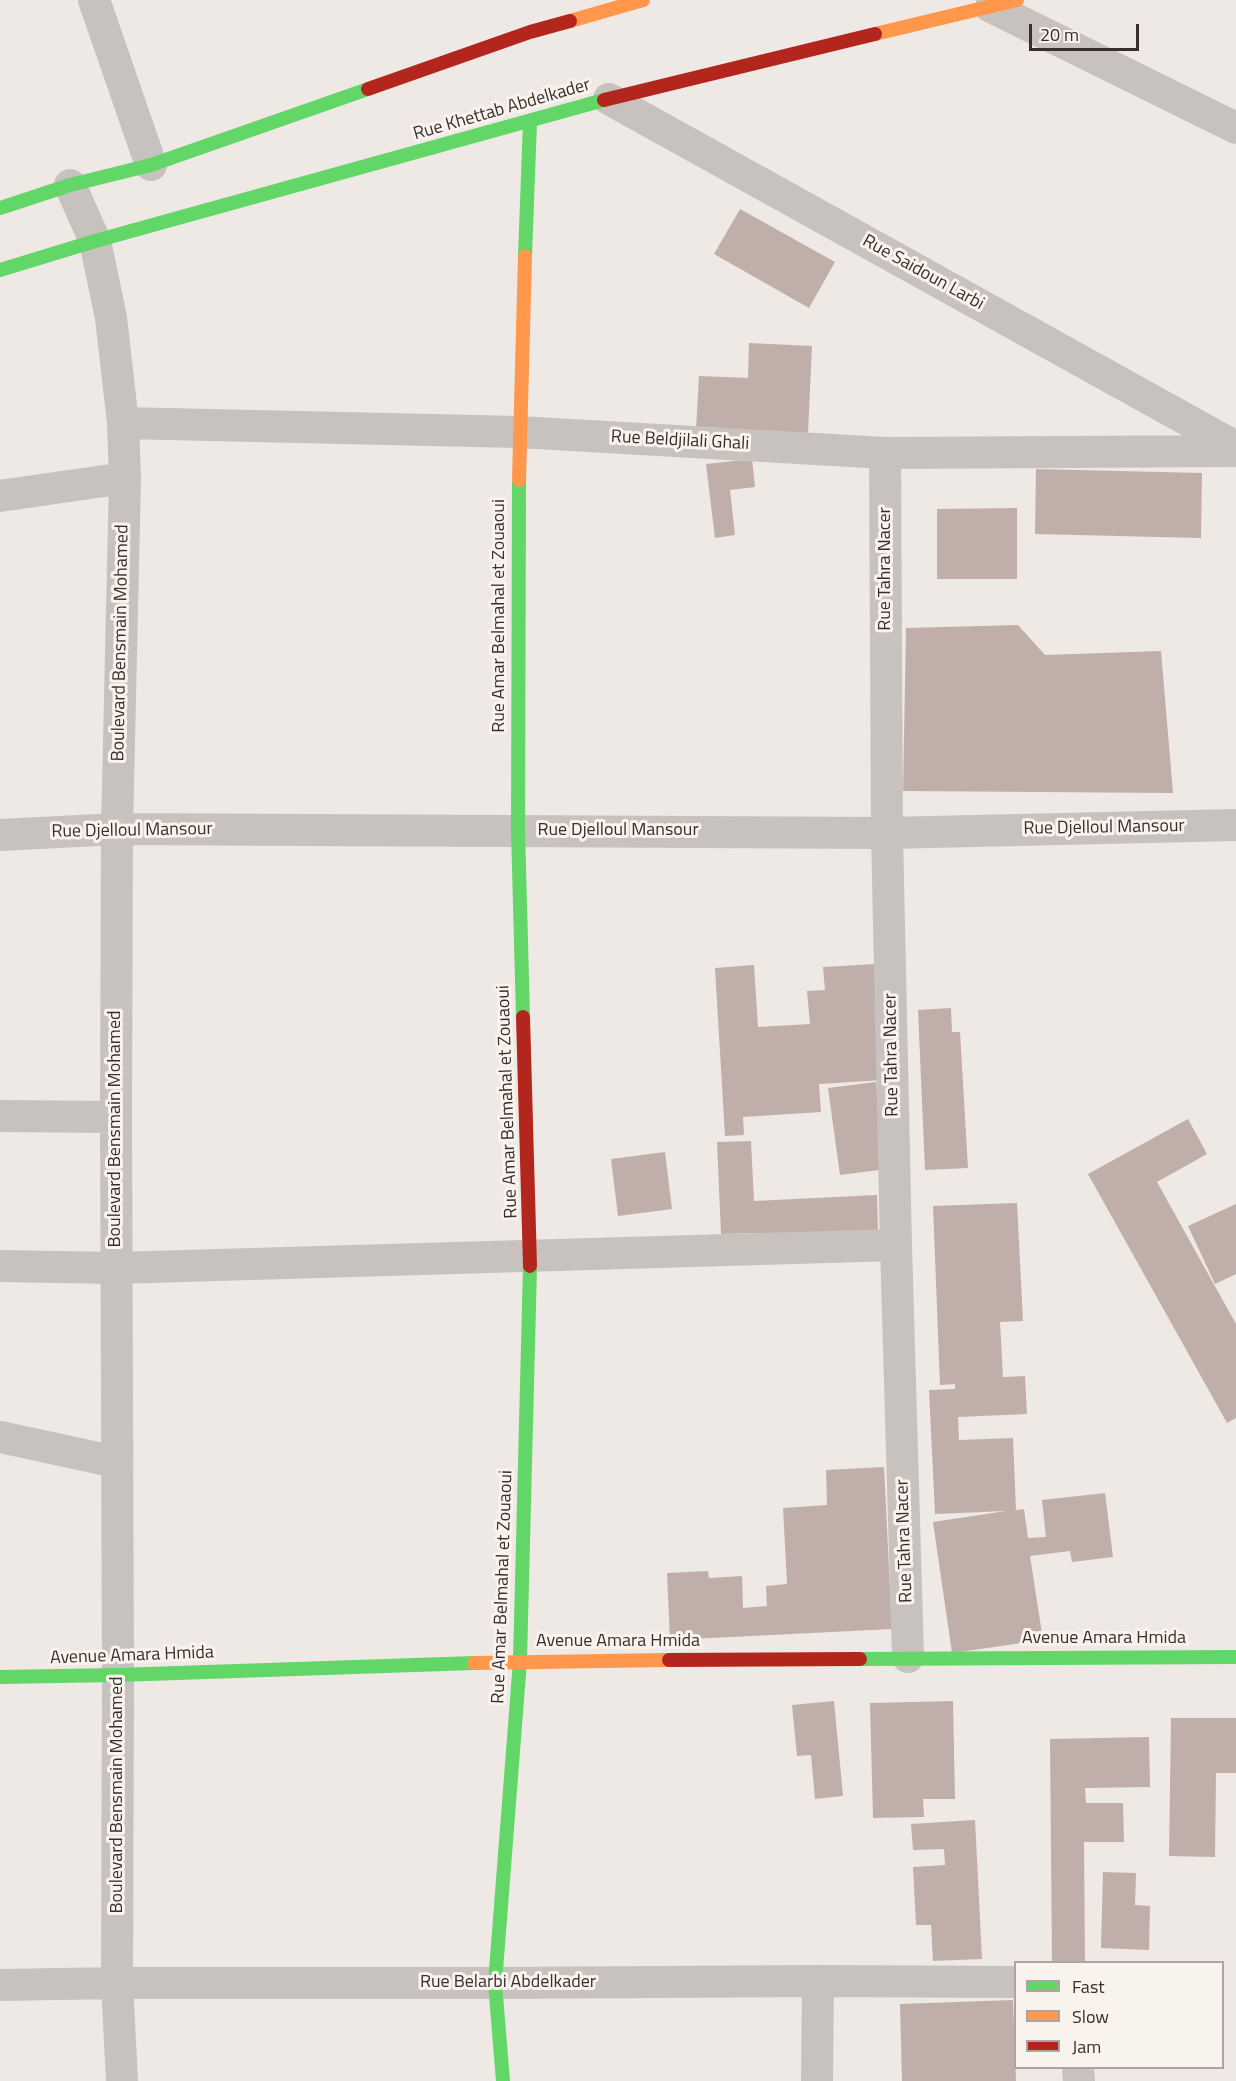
<!DOCTYPE html>
<style>
body{margin:0}
#map{position:relative;width:1236px;height:2081px;overflow:hidden;background:#eee9e4;font-family:"Titillium Web",sans-serif}
canvas{display:block}
.legend{position:absolute;left:1014px;top:1961px;width:210px;height:108px;box-sizing:border-box;background:#f9f3ed;border:2px solid #aca59f;margin:0;padding:8px 10px;list-style:none;font-size:18px;color:#382f2b}
.legend li{display:flex;align-items:center;gap:12px;height:30px}
.legend b{width:30px;border:2px solid #aca59f}
.scale{position:absolute;left:1029px;top:24px;width:110px;height:27px;box-sizing:border-box;border:3px solid #382f2b;border-top:0;padding-left:8px;font-size:18px;line-height:21px;white-space:nowrap;color:#382f2b;-webkit-text-stroke:4px #f9f3ed;paint-order:stroke}
</style>
<div id="map">
<canvas width="1236" height="2081"></canvas>
<ul class="legend">
<li><b style="height:8px;background:#63d668"></b>Fast</li>
<li><b style="height:8px;background:#ff974d"></b>Slow</li>
<li><b style="height:8px;background:#b3261e"></b>Jam</li>
</ul>
<div class="scale">20 m</div>
</div>
<script>
const ctx = document.querySelector('canvas').getContext('2d');
ctx.lineJoin = 'round';
function fill(path, color) { ctx.fillStyle = color; ctx.fill(path, 'evenodd'); }
const shape = rows => new Path2D(rows.map(r => 'M' + r).join(''));
function stroke(path, color, width, dash) { ctx.strokeStyle = color; ctx.lineWidth = width; ctx.lineCap = dash ? 'butt' : 'round'; ctx.setLineDash(dash || []); ctx.stroke(path); }
function label(font, color, halo, rows, align = 'center') {
  ctx.font = font + ' "Titillium Web",sans-serif'; ctx.lineWidth = 6; ctx.setLineDash([]); ctx.textBaseline = 'middle'; ctx.strokeStyle = halo; ctx.fillStyle = color; for (const [text, x, y, turn = 0] of rows) {
    ctx.save(); ctx.translate(x, y); ctx.rotate((+turn || 0) * Math.PI / 180); ctx.textAlign = isNaN(turn) ? turn : align; if (halo) ctx.strokeText(text, 0, 0); ctx.fillText(text, 0, 0); ctx.restore();
  }
}
const building = shape([
 [740,209,835,262,809,308,714,254],
 [749,343,812,346,808,433,696,429,699,376,748,378],
 [752,459,755,487,730,490,735,535,715,538,706,464],
 [1036,469,1202,473,1201,538,1035,534],
 [1017,508,1017,579,937,579,937,509],
 [1018,625,1045,655,1161,651,1173,793,903,791,906,628],
 [875,964,884,1080,819,1084,821,1112,743,1117,744,1135,725,1136,715,968,754,965,758,1027,810,1024,807,991,825,990,823,967],
 [951,1008,952,1032,960,1032,968,1168,925,1170,918,1010],
 [876,1082,887,1169,840,1175,828,1088],
 [1188,1119,1207,1154,1157,1182,1236,1324,1236,1418,1227,1423,1088,1174],
 [751,1141,754,1201,877,1195,878,1232,757,1237,757,1233,721,1234,717,1142],
 [665,1152,672,1209,618,1216,611,1159],
 [1017,1203,1023,1321,1000,1322,1003,1377,1025,1376,1027,1414,958,1417,959,1440,1013,1438,1016,1510,1024,1509,1028,1538,1046,1537,1042,1500,1105,1493,1113,1557,1072,1562,1070,1551,1030,1556,1043,1640,952,1653,933,1522,1006,1511,935,1514,929,1390,955,1389,955,1384,940,1385,933,1206],
 [1236,1204,1236,1274,1215,1284,1188,1226],
 [884,1467,892,1629,670,1640,667,1573,708,1571,709,1578,742,1576,743,1608,767,1606,766,1586,787,1584,783,1508,827,1505,826,1470],
 [834,1701,843,1796,815,1799,811,1755,797,1756,792,1705],
 [953,1701,955,1799,923,1799,924,1817,873,1818,870,1703],
 [1171,1718,1236,1718,1236,1773,1216,1773,1215,1857,1169,1856],
 [1149,1737,1150,1787,1085,1788,1086,1803,1123,1803,1124,1842,1084,1842,1085,1962,1052,1962,1050,1739],
 [975,1820,982,1959,933,1961,931,1925,916,1925,913,1867,945,1865,944,1849,913,1850,911,1824],
 [1103,1872,1136,1873,1135,1905,1150,1906,1149,1950,1101,1948],
 [1013,2000,1016,2081,902,2081,900,2004]
]);
const street = shape([
 [94,0,151,165],
 [991,7,1236,128],
 [609,99,1236,447],
 [70,185,95,241,111,318,123,423,125,478,117,829,116,1117,118,1675,117,1983,122,2081],
 [123,423,519,432,885,453,1236,451],
 [885,453,887,833,896,1245,908,1657],
 [0,496,125,478],
 [0,835,117,829,887,833,1236,825],
 [0,1116,116,1117],
 [0,1266,116,1268,896,1245],
 [0,1437,116,1462],
 [0,1985,117,1983,495,1983,818,1981,1016,1982],
 [1078,2068,1079,2081],
 [817,2081,818,1981]
]);
const fast = shape([
 [0,208,70,185,151,165,368,89],
 [525,256,530,122],
 [0,270,95,241,604,100],
 [519,480,518,830,523,1017],
 [860,1659,1236,1657],
 [0,1677,118,1675,474,1663],
 [503,2081,495,1983,520,1661,530,1266]
]);
const slow = shape([
 [570,21,643,0],
 [875,34,1017,0],
 [519,480,525,256],
 [474,1663,669,1660]
]);
const jam = shape([
 [368,89,530,32,570,21],
 [604,100,875,34],
 [523,1017,530,1266],
 [669,1660,860,1659]
]);
const streetNames = [
 ["Rue Khettab Abdelkader",502,110,-16],
 ["Rue Saidoun Larbi",923,273,29],
 ["Rue Beldjilali Ghali",680,441,3],
 ["Rue Tahra Nacer",886,569,-90],
 ["Rue Amar Belmahal et Zouaoui",500,616,-90],
 ["Boulevard Bensmain Mohamed",121,643,-89],
 ["Rue Djelloul Mansour",1104,828,-1],
 ["Rue Djelloul Mansour",132,831,-1],
 ["Rue Djelloul Mansour",618,831],
 ["Rue Tahra Nacer",892,1055,-91],
 ["Rue Amar Belmahal et Zouaoui",508,1102,-92],
 ["Boulevard Bensmain Mohamed",116,1129,-90],
 ["Rue Tahra Nacer",905,1541,-92],
 ["Rue Amar Belmahal et Zouaoui",503,1587,-88],
 ["Avenue Amara Hmida",1104,1639],
 ["Avenue Amara Hmida",618,1642],
 ["Avenue Amara Hmida",132,1656,-2],
 ["Boulevard Bensmain Mohamed",118,1795,-90],
 ["Rue Belarbi Abdelkader",508,1983]
];
fill(building, '#c0afa8');
stroke(street, '#c7c2be', 32);
stroke(fast, '#63d668', 14);
stroke(slow, '#ff974d', 14);
stroke(jam, '#b3261e', 14);
label('18px', '#382f2b', '#f9f3ed', streetNames);
</script>
